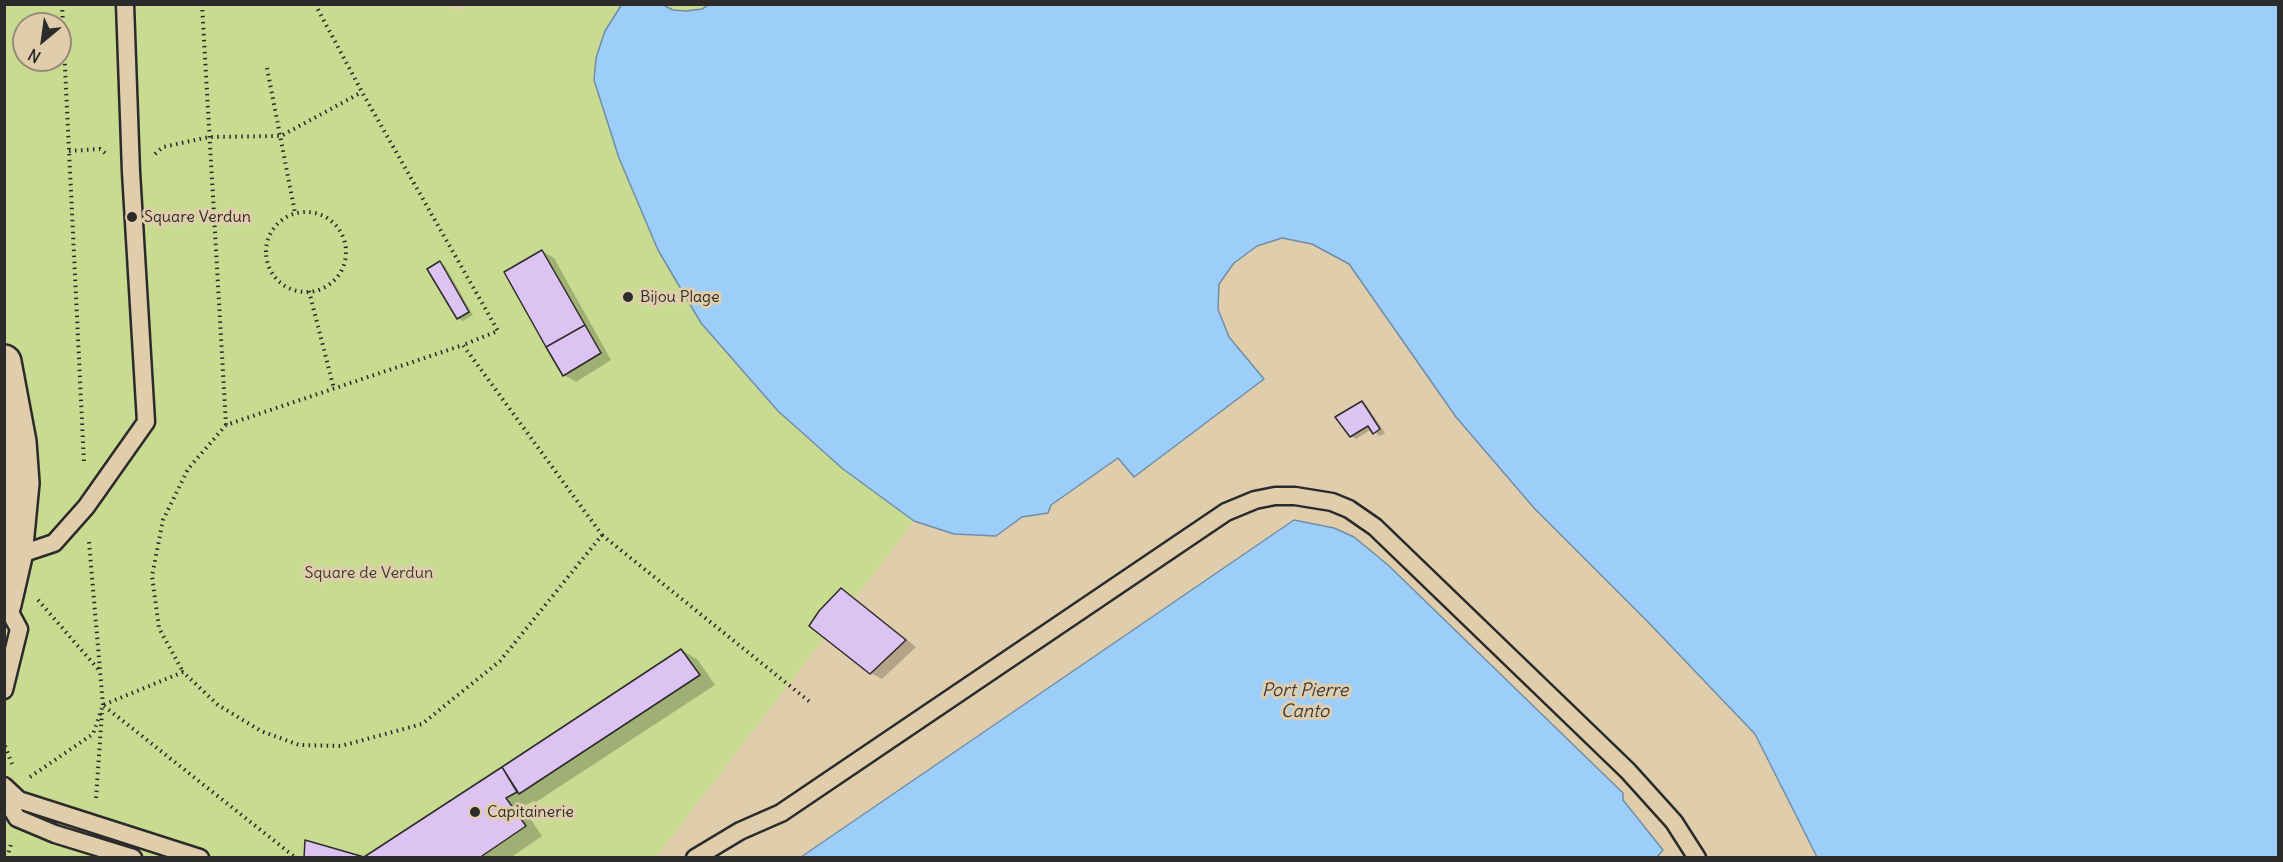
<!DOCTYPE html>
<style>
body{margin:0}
#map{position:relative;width:2283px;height:862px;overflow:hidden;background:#e0cdab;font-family:Delius,sans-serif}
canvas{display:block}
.frame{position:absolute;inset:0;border:6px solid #2b2b2b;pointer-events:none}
.north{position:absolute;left:12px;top:12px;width:60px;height:60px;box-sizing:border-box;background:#e0cdab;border:2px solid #988c78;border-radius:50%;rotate:209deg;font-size:16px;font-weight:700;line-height:24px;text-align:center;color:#2b2b2b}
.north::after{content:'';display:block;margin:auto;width:21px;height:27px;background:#2b2b2b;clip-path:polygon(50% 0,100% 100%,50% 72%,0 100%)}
</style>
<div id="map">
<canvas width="2283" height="862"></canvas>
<div class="frame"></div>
<div class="north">N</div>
</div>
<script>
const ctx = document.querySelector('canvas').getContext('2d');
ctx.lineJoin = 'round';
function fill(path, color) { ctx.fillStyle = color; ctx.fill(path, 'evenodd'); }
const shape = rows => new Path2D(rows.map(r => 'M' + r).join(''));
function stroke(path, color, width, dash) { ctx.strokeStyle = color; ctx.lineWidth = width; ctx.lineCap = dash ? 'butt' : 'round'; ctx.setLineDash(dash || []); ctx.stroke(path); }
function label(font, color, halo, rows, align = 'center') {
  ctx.font = font + ' Delius,sans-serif'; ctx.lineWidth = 6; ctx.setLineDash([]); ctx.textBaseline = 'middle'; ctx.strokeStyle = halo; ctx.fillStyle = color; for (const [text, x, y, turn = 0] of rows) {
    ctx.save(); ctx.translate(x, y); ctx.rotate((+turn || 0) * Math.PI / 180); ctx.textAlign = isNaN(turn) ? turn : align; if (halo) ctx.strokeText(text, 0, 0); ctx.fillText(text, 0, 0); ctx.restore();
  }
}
const green = shape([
 [436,4,459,10,471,4,622,5,605,31,596,58,619,158,658,250,701,323,778,411,843,469,914,521,656,857,5,858,5,553,22,483,4,362,5,5],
 [24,24,60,24,60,60,24,60],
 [663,5,710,5,702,9,686,11,673,10]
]);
const water = shape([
 [622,4,663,5,673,10,686,11,702,9,710,4,2278,5,2278,857,1817,857,1755,734,1649,623,1534,508,1456,417,1349,264,1312,244,1282,238,1257,246,1234,263,1219,284,1218,309,1229,337,1264,379,1134,477,1118,458,1051,505,1048,513,1022,517,996,536,954,534,914,521,843,469,778,411,701,323,658,250,619,158,594,80,596,58,605,31,622,4],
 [1294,520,1334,528,1354,537,1388,565,1623,793,1623,800,1663,850,1657,857,801,857,1294,520]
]);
const shadow = shape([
 [542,251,554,258,611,360,576,382,564,375],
 [440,263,445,266,473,315,463,321,458,318],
 [1362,403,1367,406,1385,433,1380,436,1372,429,1356,439,1351,436],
 [841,590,852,596,916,647,882,679,871,673],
 [682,650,698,660,715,685,536,802,534,801,522,807,542,836,510,858,366,858]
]);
const building = shape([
 [542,250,585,325,546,347,504,272,542,250],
 [440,261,469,312,457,319,427,269,440,261],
 [585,325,601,353,563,376,546,347,585,325],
 [1362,401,1380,429,1373,434,1368,426,1350,437,1335,417,1362,401],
 [841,588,906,640,870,674,809,626,819,611,841,588],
 [681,649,700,675,519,794,502,767,681,649],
 [502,767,517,792,506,798,526,826,479,858,304,858,305,840,364,857,502,767]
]);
const path = shape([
 [62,4,84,463],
 [202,4,226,425],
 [315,4,362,92,498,331,463,345],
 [267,68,295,213],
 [69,151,100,149,105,153],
 [155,154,163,147,209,137,281,136,362,92],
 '266 252a40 40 0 1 1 80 0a40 40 0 1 1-80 0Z',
 [309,291,334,389],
 [602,535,810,702],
 [89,542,103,705],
 [38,600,98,669],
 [104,706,296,858],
 [5,746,12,764],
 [30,777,93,734,103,705,183,672,218,705,261,731,299,745,341,746,422,724,500,661,602,535,463,345,226,425,188,469,163,520,152,576,159,628,183,672],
 [96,798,102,713],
 [7,858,12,841]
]);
const lane = shape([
 [15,556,54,543,86,507,146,422,131,172,125,4],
 [4,690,19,629,5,603],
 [4,786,19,800,200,858],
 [4,796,17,818,55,834,133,858],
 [695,858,740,831,781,813,1226,512,1255,500,1275,496,1295,496,1332,502,1349,509,1375,527,1628,771,1674,822,1697,858]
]);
const secondary = shape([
 [4,362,19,442,22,483,15,556,4,604]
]);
const markers = [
 [132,217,6,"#2b2b2b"],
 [628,297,6,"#2b2b2b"],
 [475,812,6,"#2b2b2b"]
];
const poiNames = [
 ["Square Verdun",144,217],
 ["Bijou Plage",640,297],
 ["Capitainerie",487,812]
];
const parkNames = [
 ["Square de Verdun",369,573]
];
const waterNames = [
 ["Port Pierre",1305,691],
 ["Canto",1305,712]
];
fill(green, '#c8db90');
fill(water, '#9dcefa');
stroke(water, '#6f8da7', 1.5);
fill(shadow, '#0003');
fill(building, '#ddc3f1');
stroke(building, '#2b2b2b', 1.5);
stroke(lane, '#2b2b2b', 21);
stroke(secondary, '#2b2b2b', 38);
stroke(path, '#2b2b2b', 4, [1.5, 4.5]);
stroke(lane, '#e0cdab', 16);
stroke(secondary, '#e0cdab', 33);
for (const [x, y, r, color] of markers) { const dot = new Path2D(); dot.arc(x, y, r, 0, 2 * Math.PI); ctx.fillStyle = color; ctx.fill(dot); stroke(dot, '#e0cdab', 2); }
label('16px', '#2b2b2b', '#e0cdab', poiNames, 'left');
label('16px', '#3b3d35', '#e0cdab', parkNames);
label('italic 18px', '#363b40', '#e0cdab', waterNames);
</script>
